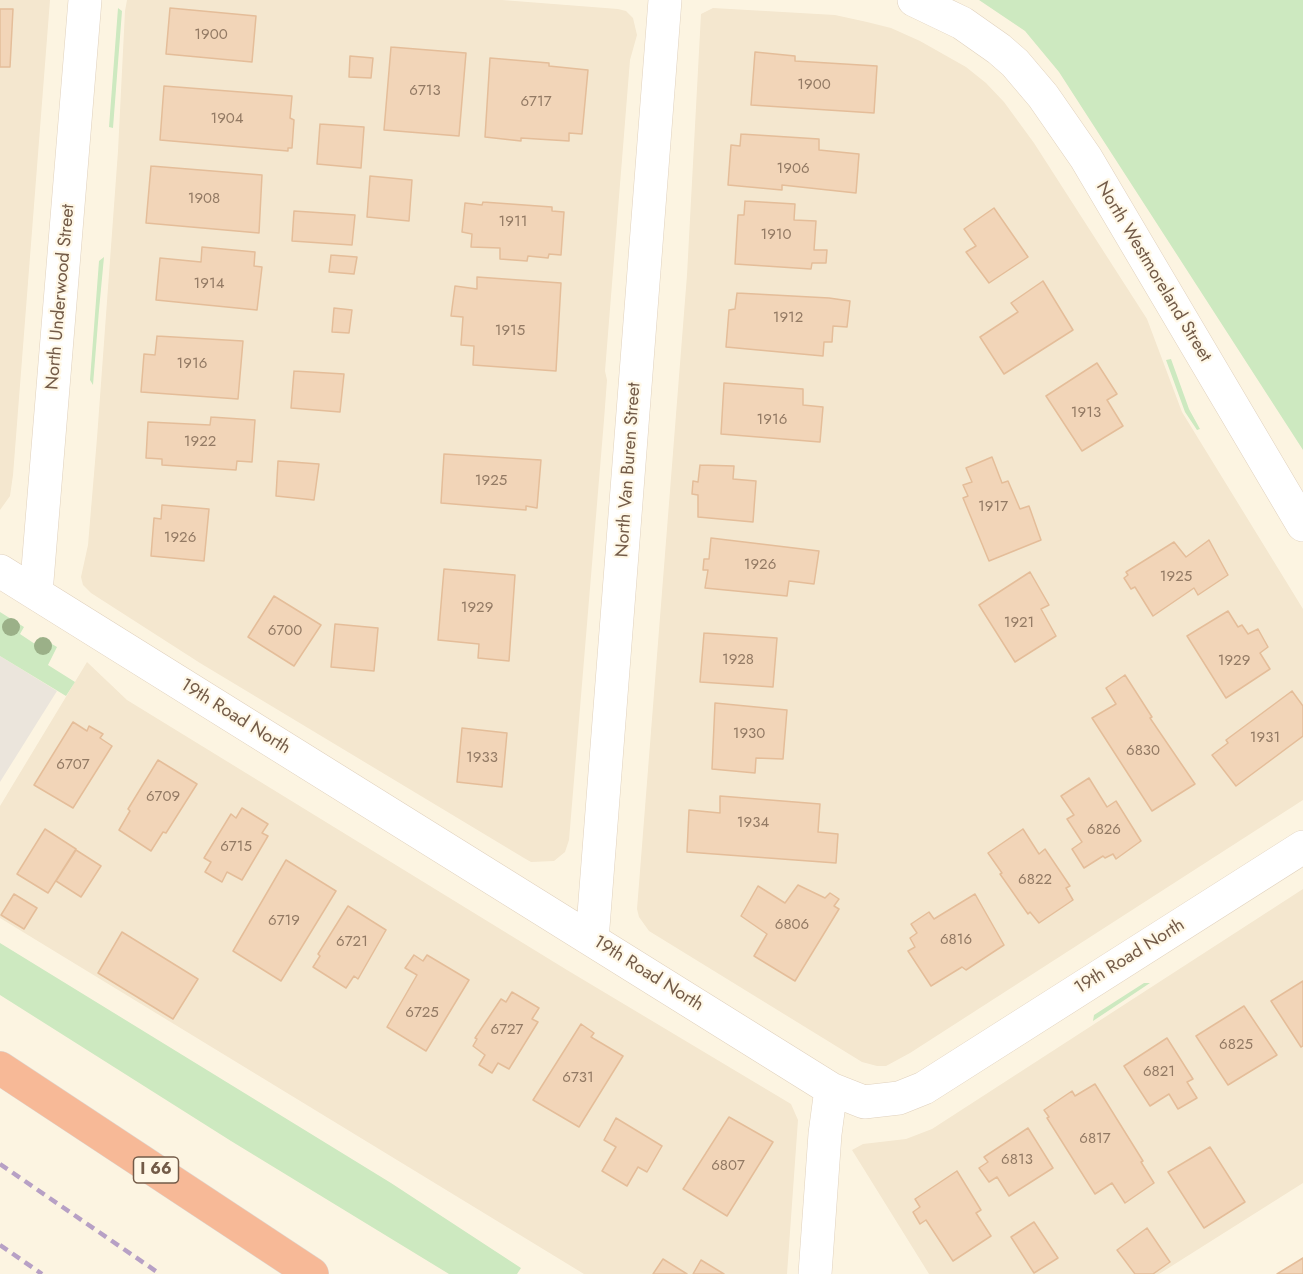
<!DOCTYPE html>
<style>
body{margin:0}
canvas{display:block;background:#fcf4e1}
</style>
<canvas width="1303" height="1274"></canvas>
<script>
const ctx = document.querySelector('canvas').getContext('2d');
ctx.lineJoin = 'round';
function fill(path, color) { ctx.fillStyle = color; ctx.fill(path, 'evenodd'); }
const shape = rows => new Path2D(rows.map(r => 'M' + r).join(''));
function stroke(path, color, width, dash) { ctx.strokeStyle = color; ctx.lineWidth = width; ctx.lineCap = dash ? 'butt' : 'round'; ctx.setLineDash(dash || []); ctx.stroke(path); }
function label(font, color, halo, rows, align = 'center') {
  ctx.font = font + ' Jost,sans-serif'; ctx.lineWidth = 4.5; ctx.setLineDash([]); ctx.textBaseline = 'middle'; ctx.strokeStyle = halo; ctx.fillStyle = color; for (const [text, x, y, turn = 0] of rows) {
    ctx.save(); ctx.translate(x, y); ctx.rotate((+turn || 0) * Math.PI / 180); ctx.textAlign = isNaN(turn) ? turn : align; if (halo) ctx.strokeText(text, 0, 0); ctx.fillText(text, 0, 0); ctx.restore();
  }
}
const residential = shape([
 [0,0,50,0,13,475,10,496,0,510],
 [127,0,502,0,618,9,626,11,633,18,637,35,630,60,605,371,607,380,604,420,569,840,565,852,554,861,531,862,524,858,200,663,91,593,83,585,81,577,88,545,97,438,118,151,125,11],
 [713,8,835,15,867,22,891,28,920,41,966,67,986,83,1004,102,1034,143,1147,319,1182,412,1303,609,1303,800,910,1053,886,1066,877,1066,862,1062,649,931,639,917,637,909,687,275,701,14],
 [87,662,127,700,567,970,791,1104,798,1120,787,1274,584,1274,0,918,0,806],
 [1303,889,1303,1183,1159,1274,929,1274,852,1150,863,1144,906,1139,932,1129]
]);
const industrial = shape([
 [0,656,57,691,0,782]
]);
const green = shape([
 [979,0,1303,0,1303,450,1059,72,1025,31],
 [118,8,122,11,113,128,109,127],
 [104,257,99,310,93,385,90,380,99,261],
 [1171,359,1189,409,1200,429,1197,430,1185,412,1166,360],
 [0,612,24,627,20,634,35,644,40,637,57,647,48,665,75,682,66,696,0,656],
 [0,943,391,1183,521,1268,517,1274,449,1274,231,1141,0,995],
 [1144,983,1150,983,1093,1021,1094,1015]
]);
const building = shape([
 [170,8,256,16,252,62,166,54,170,8],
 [0,9,13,9,10,67,0,67,0,9],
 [391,47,466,53,459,136,384,130,391,47],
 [755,52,795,56,795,61,877,66,874,113,751,105,755,52],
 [350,56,373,58,371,78,349,77,350,56],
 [490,58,549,63,549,66,588,70,582,134,569,133,569,141,521,138,521,141,485,137,490,58],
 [164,86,292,96,290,118,294,120,292,148,288,148,288,151,160,140,164,86],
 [320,124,364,127,361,168,317,164,320,124],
 [741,134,819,139,819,150,859,154,856,193,782,185,782,190,728,185,731,145,740,146,741,134],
 [151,166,262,175,259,233,146,223,151,166],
 [370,176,412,180,409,221,367,217,370,176],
 [745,201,795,204,794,220,816,221,814,250,827,250,826,263,812,263,811,269,735,264,738,215,744,215,745,201],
 [483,202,552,207,552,211,564,212,561,255,549,254,548,258,528,256,527,261,500,259,500,248,471,247,472,234,462,232,465,203,482,205,483,202],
 [994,208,1028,257,989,283,966,252,976,246,964,229,994,208],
 [294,211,355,215,352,245,292,241,294,211],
 [202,247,255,252,254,266,262,267,257,310,156,300,160,258,201,262,202,247],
 [331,255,357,257,354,274,329,272,331,255],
 [477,277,561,283,556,371,473,365,474,346,461,345,463,317,451,316,455,286,477,289,477,277],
 [1043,281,1073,330,1004,374,980,337,1018,312,1011,303,1043,281],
 [737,293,829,298,850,301,847,327,833,326,832,342,824,342,823,356,726,347,729,310,735,309,737,293],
 [334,308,352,310,349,333,332,332,334,308],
 [157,336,243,341,238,399,141,392,144,354,155,355,157,336],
 [1097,363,1117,394,1107,400,1123,426,1082,451,1046,396,1097,363],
 [294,371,344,374,340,412,291,408,294,371],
 [724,383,803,389,803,405,823,407,820,442,721,434,724,383],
 [211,417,255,420,252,462,237,461,236,470,162,465,162,459,146,458,148,422,210,425,211,417],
 [444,454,541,460,537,508,526,506,526,510,441,503,444,454],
 [992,457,1002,483,1008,481,1020,509,1029,506,1041,540,989,561,963,498,968,496,963,485,972,482,966,468,992,457],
 [278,461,319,464,314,500,276,496,278,461],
 [700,465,734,466,733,479,756,481,753,522,698,517,698,495,692,494,693,481,698,482,700,465],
 [162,505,209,509,204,561,151,556,154,518,161,519,162,505],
 [711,538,819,551,814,584,789,581,787,596,705,588,708,570,703,570,704,559,709,559,711,538],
 [1209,540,1228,575,1198,595,1194,588,1153,616,1135,587,1131,589,1124,578,1128,575,1126,572,1174,542,1186,557,1209,540],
 [444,569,515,575,509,661,478,658,479,644,438,640,444,569],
 [1030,572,1049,605,1041,609,1056,636,1015,662,979,605,1030,572],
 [274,596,321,625,294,666,248,637,274,596],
 [1228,611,1238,627,1242,625,1248,634,1258,629,1268,647,1260,653,1270,669,1226,698,1187,636,1228,611],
 [335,624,378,628,374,671,331,667,335,624],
 [704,633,777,638,773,687,700,682,704,633],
 [1125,675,1152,717,1150,718,1195,784,1152,811,1092,718,1116,704,1106,688,1125,675],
 [1292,691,1303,706,1303,736,1236,786,1212,755,1228,743,1226,740,1292,691],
 [715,703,787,710,783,759,756,758,755,773,712,769,715,703],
 [73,722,87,731,89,726,103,734,100,738,112,746,73,808,34,785,73,722],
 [462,728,507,733,502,787,457,782,462,728],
 [158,760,197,784,166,833,163,832,151,851,119,830,130,811,128,809,158,760],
 [1089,778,1107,807,1116,801,1141,841,1116,859,1113,854,1105,858,1103,856,1084,868,1072,849,1082,842,1067,819,1074,815,1061,796,1089,778],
 [720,796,820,804,818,832,838,834,836,863,687,852,689,810,720,813,720,796],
 [242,808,268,824,262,833,268,836,242,880,227,872,222,882,205,872,211,862,204,858,231,814,236,818,242,808],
 [45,829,76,849,48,893,17,874,45,829],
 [1023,829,1039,854,1045,849,1070,886,1066,888,1073,900,1039,923,1030,912,1028,914,1000,874,1002,873,988,853,1023,829],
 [76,850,101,866,81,897,56,881,76,850],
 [286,860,336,891,281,981,233,951,286,860],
 [798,885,825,898,830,893,839,899,834,906,839,909,795,981,754,956,767,934,741,916,758,886,785,903,798,885],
 [14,894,37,908,24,929,1,915,14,894],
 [975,894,1004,945,966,970,962,967,931,986,908,951,915,947,910,938,917,933,911,924,929,912,934,919,975,894],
 [348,906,386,930,358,979,354,976,346,988,313,967,320,956,318,954,348,906],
 [122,932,198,979,173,1019,98,973,122,932],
 [414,955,423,961,427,955,469,980,426,1051,387,1027,417,975,405,968,414,955],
 [1303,981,1303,1046,1301,1047,1271,1001,1303,981],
 [512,992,539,1008,532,1019,538,1022,509,1069,498,1063,492,1073,479,1065,485,1055,473,1046,477,1039,475,1038,501,999,506,1002,512,992],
 [1244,1006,1277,1055,1228,1085,1196,1036,1244,1006],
 [581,1024,594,1033,591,1037,623,1056,579,1127,533,1100,581,1024],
 [1167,1038,1193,1079,1187,1082,1197,1098,1178,1109,1169,1094,1150,1106,1124,1066,1167,1038],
 [1095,1084,1143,1161,1141,1162,1154,1183,1125,1203,1112,1183,1095,1194,1047,1118,1049,1117,1044,1110,1072,1091,1075,1096,1095,1084],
 [729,1117,773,1142,727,1216,683,1189,729,1117],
 [616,1118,662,1146,647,1172,638,1167,627,1186,602,1171,616,1147,604,1140,616,1118],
 [1028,1128,1053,1168,1009,1196,997,1177,989,1182,979,1168,988,1162,984,1157,1028,1128],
 [1210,1147,1245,1202,1204,1228,1168,1172,1210,1147],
 [957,1171,981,1210,976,1213,991,1236,953,1261,926,1220,920,1224,913,1212,920,1207,915,1199,957,1171],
 [1034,1222,1058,1258,1034,1273,1011,1237,1034,1222],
 [1147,1228,1170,1262,1153,1274,1135,1274,1117,1250,1147,1228],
 [1303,1258,1303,1274,1277,1274,1303,1258],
 [663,1259,687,1274,653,1274,663,1259],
 [701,1260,724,1274,693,1274,701,1260]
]);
const minor = shape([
 [0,571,831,1089,864,1102,899,1098,924,1088,1303,847],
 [36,593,85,0],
 [592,940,665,0],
 [815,1274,825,1134,831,1089]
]);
const tertiary = shape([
 [914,0,962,23,999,49,1015,63,1043,96,1086,158,1112,202,1303,525]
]);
const motorway = shape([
 [0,1068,312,1274]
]);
const rail = shape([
 [0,1164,160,1274],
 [0,1245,42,1274]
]);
const trees = [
 [11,627],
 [43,646]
];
const numberNames = [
 ["1900",211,35],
 ["1900",814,85],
 ["6713",425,91],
 ["6717",536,102],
 ["1904",227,119],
 ["1906",793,169],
 ["1908",204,199],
 ["1911",513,222],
 ["1910",776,235],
 ["1914",209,284],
 ["1912",788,318],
 ["1915",510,331],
 ["1916",192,364],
 ["1913",1086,413],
 ["1916",772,420],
 ["1922",200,442],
 ["1925",491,481],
 ["1917",993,507],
 ["1926",180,538],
 ["1926",760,565],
 ["1925",1176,577],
 ["1929",477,608],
 ["1921",1019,623],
 ["6700",285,631],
 ["1928",738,660],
 ["1929",1234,661],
 ["1930",749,734],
 ["1931",1265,738],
 ["6830",1143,751],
 ["1933",482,758],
 ["6707",73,765],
 ["6709",163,797],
 ["1934",753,823],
 ["6826",1104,830],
 ["6715",236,847],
 ["6822",1035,880],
 ["6719",284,921],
 ["6806",792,925],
 ["6816",956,940],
 ["6721",352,942],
 ["6725",422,1013],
 ["6727",507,1030],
 ["6825",1236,1045],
 ["6821",1159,1072],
 ["6731",578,1078],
 ["6817",1095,1139],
 ["6813",1017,1160],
 ["6807",728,1166]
];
const shields = [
 [156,1170,45]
];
const shieldNames = [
 ["I 66",156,1170]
];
const streetNames = [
 ["North Westmoreland Street",1153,272,59],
 ["North Underwood Street",61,297,-85],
 ["North Van Buren Street",629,470,-86],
 ["19th Road North",235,717,32],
 ["19th Road North",1130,957,-32],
 ["19th Road North",648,974,32]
];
fill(residential, '#f4e7cf');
fill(industrial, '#ebe5dc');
fill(green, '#cde9c0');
fill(building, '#f2d5b8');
stroke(building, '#e4bd99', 1.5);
stroke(minor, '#e0d1bd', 34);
stroke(tertiary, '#e0d1bd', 34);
stroke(motorway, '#ddd8d3', 34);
stroke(minor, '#fff', 33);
stroke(tertiary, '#fff', 33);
stroke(motorway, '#f7b997', 33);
stroke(rail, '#b7a0c5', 4.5, [9, 6]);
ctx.fillStyle = '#9bb088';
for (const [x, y] of trees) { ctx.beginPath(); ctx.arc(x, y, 9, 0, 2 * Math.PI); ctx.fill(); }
label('15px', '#937a64', null, numberNames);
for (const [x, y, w] of shields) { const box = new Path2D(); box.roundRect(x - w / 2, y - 13, w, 26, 4.5); ctx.fillStyle = '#fff8e7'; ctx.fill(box); stroke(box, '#735b48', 1.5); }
label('bold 16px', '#735b48', null, shieldNames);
label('18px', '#735b48', '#fff8e7', streetNames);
</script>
